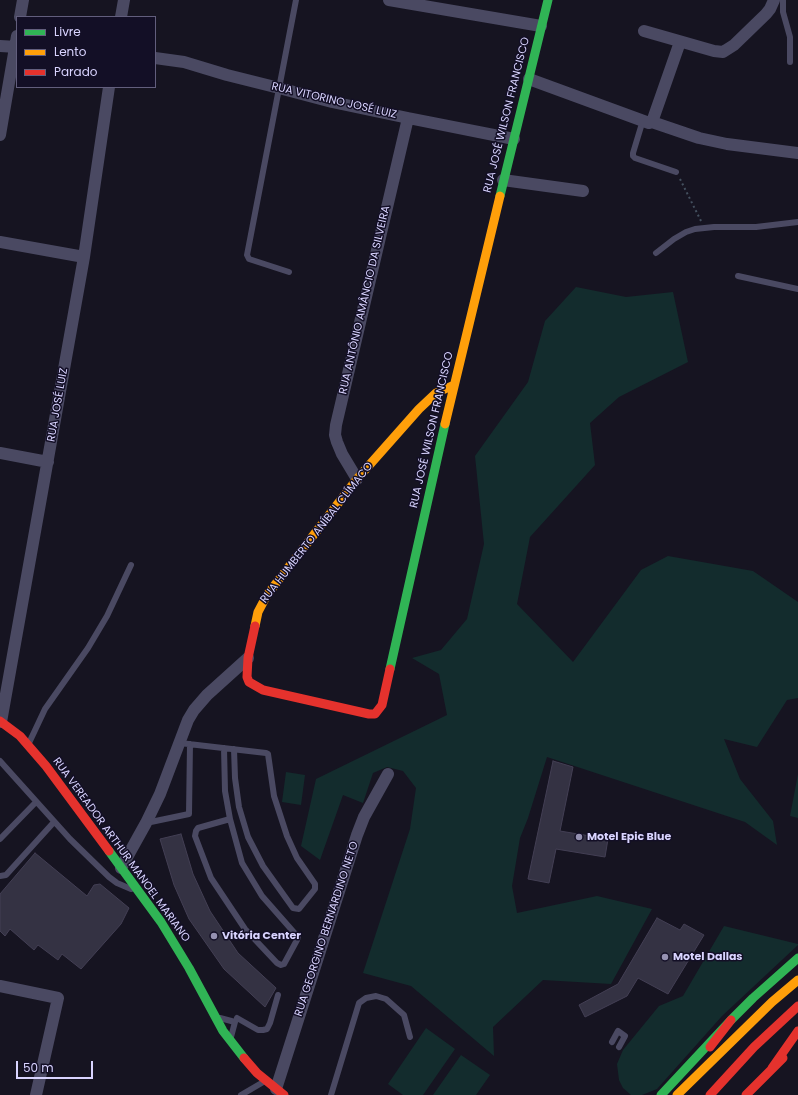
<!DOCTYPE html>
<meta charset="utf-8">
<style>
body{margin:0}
#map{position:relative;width:798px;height:1095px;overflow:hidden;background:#161421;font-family:Poppins,sans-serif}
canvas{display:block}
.legend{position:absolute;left:16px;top:16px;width:140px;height:72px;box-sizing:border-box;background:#130f26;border:1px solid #625e7d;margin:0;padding:5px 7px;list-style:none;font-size:12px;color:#d9d4ff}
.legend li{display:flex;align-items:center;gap:8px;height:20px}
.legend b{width:20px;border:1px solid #625e7d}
.scale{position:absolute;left:16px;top:1061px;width:77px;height:18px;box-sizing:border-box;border:2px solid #d9d4ff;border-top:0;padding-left:5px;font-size:12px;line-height:14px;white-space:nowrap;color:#d9d4ff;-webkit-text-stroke:3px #130f26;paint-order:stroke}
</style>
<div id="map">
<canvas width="798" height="1095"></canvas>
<ul class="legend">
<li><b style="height:5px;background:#30b455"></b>Livre</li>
<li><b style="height:5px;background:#ff9f0a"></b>Lento</li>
<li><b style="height:5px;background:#e5322d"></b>Parado</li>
</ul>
<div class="scale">50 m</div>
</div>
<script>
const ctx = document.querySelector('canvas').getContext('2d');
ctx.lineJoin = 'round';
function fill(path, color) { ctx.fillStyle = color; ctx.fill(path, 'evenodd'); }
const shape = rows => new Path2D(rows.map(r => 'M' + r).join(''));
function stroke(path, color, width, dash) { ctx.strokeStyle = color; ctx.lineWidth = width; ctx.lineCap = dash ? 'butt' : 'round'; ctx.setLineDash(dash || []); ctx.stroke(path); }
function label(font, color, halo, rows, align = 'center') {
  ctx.font = font + ' Poppins,sans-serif'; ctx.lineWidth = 3; ctx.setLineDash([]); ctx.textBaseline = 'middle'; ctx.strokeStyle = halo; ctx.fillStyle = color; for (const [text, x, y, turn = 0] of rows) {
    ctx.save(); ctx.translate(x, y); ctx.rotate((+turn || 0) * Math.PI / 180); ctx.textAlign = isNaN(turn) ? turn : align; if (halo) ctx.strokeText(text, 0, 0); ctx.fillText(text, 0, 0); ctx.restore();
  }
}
const green = shape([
 [576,287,626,297,673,292,688,362,619,397,590,423,595,465,530,537,517,604,573,662,641,570,668,556,753,571,798,602,798,698,787,700,757,747,724,739,740,779,773,821,777,845,745,822,547,757,528,818,520,838,512,886,517,913,597,896,652,909,611,984,543,980,493,1027,494,1056,411,986,363,973,410,829,416,788,403,771,387,767,373,773,363,803,343,795,320,860,301,846,316,779,447,715,439,674,412,658,441,650,467,619,484,544,475,456,528,382,545,321],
 [286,772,305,775,301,805,282,802],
 [798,774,798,818,790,816],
 [724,926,798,944,798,945,722,1016,657,1089,642,1095,631,1095,623,1088,619,1080,617,1064,623,1050,659,1006,683,996],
 [426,1028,455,1049,423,1095,403,1095,388,1084],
 [461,1055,490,1075,476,1095,433,1095]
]);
const building = shape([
 [553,761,573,767,560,831,608,839,605,857,556,849,549,883,528,879,553,761],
 [181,834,193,874,210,911,238,953,276,988,265,1007,224,969,189,919,174,885,160,839,181,834],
 [35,853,87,896,94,885,100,884,129,908,121,924,81,969,62,954,58,960,38,945,34,950,10,929,5,936,0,931,0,894,35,853],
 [657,918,680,930,684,924,704,935,668,994,638,978,627,996,585,1017,579,1005,618,984,657,918]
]);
const path = shape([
 [680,179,701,221]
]);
const lane = shape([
 [783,0,783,12,790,37,790,62],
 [643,120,633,153,633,156,635,158,676,172],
 [656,253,674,239,686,232,695,229,714,227,756,227,798,222],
 [289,272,249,259,247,255,296,0],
 [738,276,798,289],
 [29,743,45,709,88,648,107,616,131,565],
 [180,743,266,753,268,754,274,796,287,836,297,858,315,884,315,889,299,909,293,908,263,866,248,837,239,807,235,778,234,749],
 [224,748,225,791,230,819,242,863,262,896,298,937,297,940,284,964,281,965,277,963,245,929,211,878,195,836,196,831,198,828,230,819],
 [0,761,70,839,109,877,117,883,131,889],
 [146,823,189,814,190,744],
 [0,839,36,802],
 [0,876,6,875,54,822],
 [220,1018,235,1022,231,1037],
 [237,1018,258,1030,263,1030,267,1029,270,1023,278,995],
 [612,1042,618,1031,625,1036,619,1047],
 [241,1095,265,1081],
 [331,1095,359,1003,366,998,376,996,386,999,404,1015,410,1037]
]);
const street = shape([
 [389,0,541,26],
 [20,17,23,0],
 [121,17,124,0],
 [644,31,714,51,723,52,734,45,766,14,770,9,774,0],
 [0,46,17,47],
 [155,58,184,62,227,75,279,88,332,102,408,118,514,139],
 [529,79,649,123,652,122,699,138,727,144,798,153],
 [652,122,680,42],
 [0,135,17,36],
 [503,180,583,191],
 [0,242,84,257],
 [0,453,48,462],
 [357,479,342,454,337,442,335,435,336,425,408,118],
 [1,722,84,257,109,87],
 [121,868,146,823,160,794,188,720,194,710,207,695,248,658],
 [0,986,58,998,36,1095],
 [276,1089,357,835,364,817,388,774]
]);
const fast = shape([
 [500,196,548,0],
 [390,669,445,424],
 [109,851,161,922,189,968,223,1031,244,1058],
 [661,1095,731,1020,753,998,798,958]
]);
const slow = shape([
 [445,424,500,196],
 [255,626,258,612,267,595,357,479,419,409,436,393,454,385],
 [677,1095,772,1002,798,980]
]);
const jam = shape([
 [255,626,248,658,247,677,249,682,263,690,369,714,375,714,382,705,390,669],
 [0,721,20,736,46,766,109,851],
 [710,1047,731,1020],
 [244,1058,257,1073,284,1095],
 [772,1068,798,1031],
 [710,1095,754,1047,798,1006],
 [746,1095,783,1058]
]);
const markers = [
 [579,837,4,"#9591b1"],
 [214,936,4,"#9591b1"],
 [665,957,4,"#9591b1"]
];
const streetNames = [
 ["RUA VITORINO JOSÉ LUIZ",334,101,13],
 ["RUA JOSÉ WILSON FRANCISCO",507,115,-76],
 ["RUA ANTÔNIO AMÂNCIO DA SILVEIRA",365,300,-77],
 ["RUA JOSÉ LUIZ",58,405,-80],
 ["RUA JOSÉ WILSON FRANCISCO",432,430,-77],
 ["RUA HUMBERTO ANÍBAL CLÍMACO",317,533,-52],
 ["RUA VEREADOR ARTHUR MANOEL MARIANO",121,850,54],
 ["RUA GEORGINO BERNARDINO NETO",327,929,-72]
];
const poiNames = [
 ["Motel Epic Blue",587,837],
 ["Vitória Center",222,936],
 ["Motel Dallas",673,957]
];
fill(green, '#132c2d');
fill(building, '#343243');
stroke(building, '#433f54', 1);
stroke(path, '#44505f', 2, [2, 3]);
stroke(lane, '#4a4962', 6);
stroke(street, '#4a4962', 12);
stroke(fast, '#30b455', 9);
stroke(slow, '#ff9f0a', 9);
stroke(jam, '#e5322d', 9);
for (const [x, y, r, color] of markers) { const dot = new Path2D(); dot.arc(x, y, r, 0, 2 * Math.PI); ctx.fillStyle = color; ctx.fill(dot); stroke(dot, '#130f26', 1.5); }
label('11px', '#d9d4ff', '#130f26', streetNames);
label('bold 11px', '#d9d4ff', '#130f26', poiNames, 'left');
</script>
